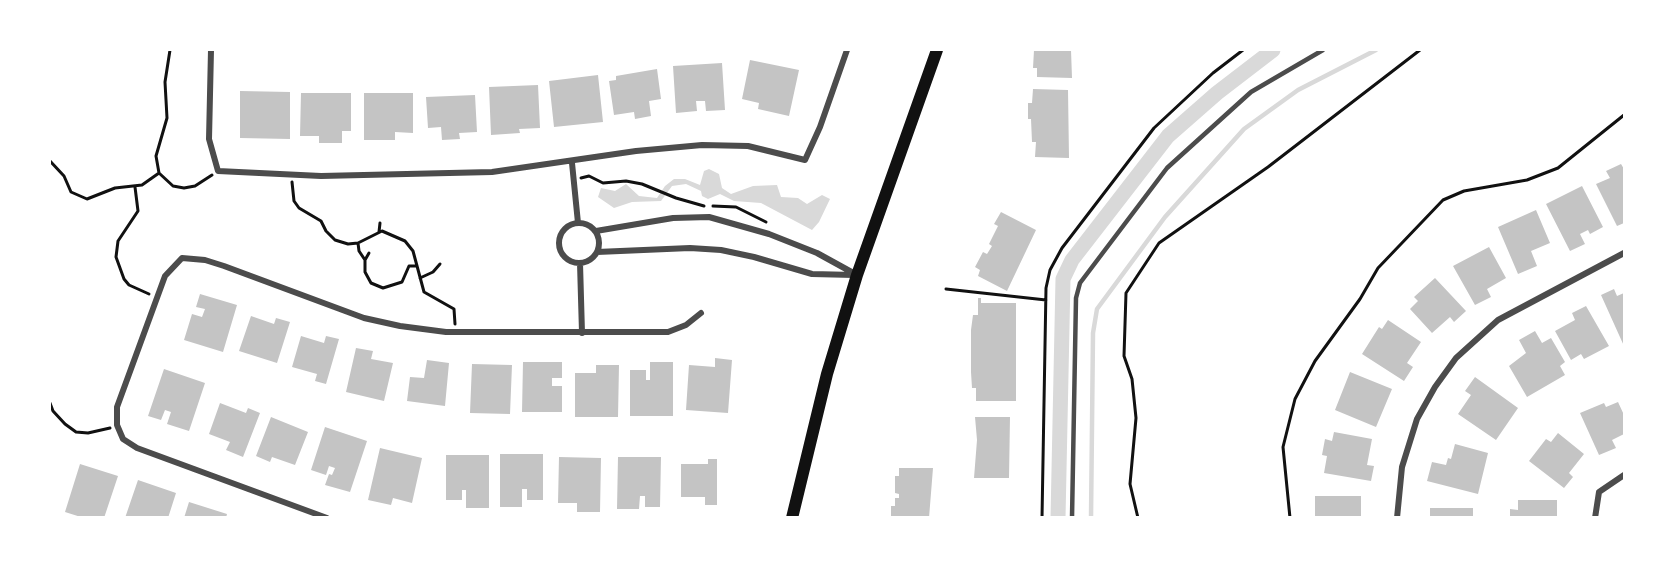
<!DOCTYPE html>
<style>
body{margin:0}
#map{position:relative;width:1674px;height:567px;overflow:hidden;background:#fff;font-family:"Roboto Condensed",sans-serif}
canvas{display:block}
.frame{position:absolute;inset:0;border:51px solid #fff;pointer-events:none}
</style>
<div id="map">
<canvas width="1674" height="567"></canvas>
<div class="frame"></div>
</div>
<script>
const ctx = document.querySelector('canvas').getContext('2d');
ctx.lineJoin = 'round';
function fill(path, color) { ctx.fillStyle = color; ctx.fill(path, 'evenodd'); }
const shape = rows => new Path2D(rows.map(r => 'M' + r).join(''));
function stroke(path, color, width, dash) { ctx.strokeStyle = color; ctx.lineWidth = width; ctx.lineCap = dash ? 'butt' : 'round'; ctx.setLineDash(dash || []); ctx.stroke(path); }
const water = shape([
 [709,169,719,174,722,188,731,194,753,186,777,185,781,197,798,198,807,204,822,195,830,199,819,222,812,230,761,203,734,201,720,194,708,199,702,196,701,191,686,184,672,186,661,201,632,202,614,208,598,197,601,188,615,191,626,184,639,196,657,198,665,186,674,179,685,179,700,185,704,171]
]);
const stream = shape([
 [1091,518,1093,333,1097,309,1165,217,1244,129,1298,90,1376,50]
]);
const canal = shape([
 [1058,518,1063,279,1072,260,1168,136,1217,93,1273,50]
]);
const building = shape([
 [1034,50,1071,50,1072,78,1037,77,1037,68,1033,68],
 [750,60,799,70,789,116,758,109,759,103,742,99],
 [722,63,725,110,706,111,705,101,696,101,697,111,676,113,673,66],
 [657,69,661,99,649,101,651,116,635,119,634,112,614,115,609,81,616,80,616,76],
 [598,75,603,122,554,127,549,81],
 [538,85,540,128,519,129,520,133,491,135,489,87],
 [1033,89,1068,90,1069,158,1035,157,1036,142,1032,142,1031,119,1028,119,1028,103,1032,103],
 [240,91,290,92,290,139,240,138],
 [301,93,351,93,351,131,342,131,342,143,319,143,319,136,300,136],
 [364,93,413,93,413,133,395,132,395,140,364,140],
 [475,95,477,132,459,133,460,139,442,140,441,127,428,128,426,97],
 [1621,164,1624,169,1624,223,1617,226,1596,184,1610,178,1606,171],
 [1582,186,1603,227,1590,234,1588,230,1580,234,1585,244,1570,251,1546,204],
 [1536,210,1550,243,1531,251,1537,266,1518,274,1498,227],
 [1001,212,1036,230,1007,291,978,276,980,270,975,267,983,252,987,254,992,246,989,244,998,226,994,224],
 [1489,247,1506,278,1487,289,1491,297,1475,305,1453,266],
 [1435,278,1466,311,1454,322,1450,317,1432,333,1410,309,1418,301,1414,297],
 [1614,289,1617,296,1624,293,1624,346,1601,295],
 [200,294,237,305,223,352,184,340,192,314,202,317,205,309,196,307],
 [978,298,981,298,981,303,1016,303,1016,401,976,401,976,388,972,388,971,372,971,330,973,315,978,315],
 [1586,306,1609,346,1584,359,1581,354,1571,360,1555,331,1575,320,1572,313],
 [251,316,274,324,276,318,290,322,277,363,239,351],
 [1388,320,1421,342,1407,363,1413,367,1404,381,1362,354,1379,327,1382,329],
 [1535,331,1542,343,1551,338,1565,362,1560,366,1565,375,1527,397,1509,366,1526,353,1519,340],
 [301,336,324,343,326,336,339,339,326,384,315,381,317,374,292,367],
 [356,348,373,351,371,359,393,363,384,401,346,392],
 [715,358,732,360,728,413,686,410,689,365,715,367],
 [427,360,449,363,445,406,407,401,410,377,424,378],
 [523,362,562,362,562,378,552,378,552,386,562,386,562,412,522,412],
 [650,362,673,362,673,416,630,416,630,370,646,370,646,380,650,380],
 [472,364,512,365,510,414,470,413],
 [596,365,619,365,618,417,575,417,575,373,596,373],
 [164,369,205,383,189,431,167,424,171,412,165,410,161,420,148,416],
 [1350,372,1392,389,1376,427,1335,410],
 [1475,377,1518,408,1496,440,1458,414,1471,395,1465,391],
 [1618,402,1624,415,1624,434,1612,440,1616,448,1599,455,1580,413,1604,403,1606,407],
 [220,403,246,413,248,408,260,413,243,457,226,450,230,442,209,434],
 [271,417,308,432,295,465,272,457,270,462,256,456],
 [975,417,1010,417,1009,478,974,478,977,440],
 [325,427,367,441,350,492,325,485,329,474,332,475,335,468,329,466,326,475,311,470],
 [1334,432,1372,439,1367,465,1374,466,1371,481,1324,473,1327,456,1322,455,1325,439,1332,441],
 [1558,433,1584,454,1569,473,1573,477,1564,488,1529,461,1546,439,1551,442],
 [1455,444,1488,453,1478,494,1427,481,1432,462,1446,465,1448,458,1451,459],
 [380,448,422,458,412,503,393,498,391,505,368,500],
 [500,454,543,454,543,500,527,500,527,489,522,489,522,507,500,507],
 [446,455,489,455,489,508,466,508,466,490,462,490,462,500,446,500],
 [559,457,601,458,600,512,577,512,577,503,558,503],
 [618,457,661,457,660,507,645,507,645,496,640,496,639,509,617,509],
 [708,459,717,459,717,505,705,505,705,497,681,497,681,464,708,464],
 [80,464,118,476,104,518,84,518,65,512],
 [899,468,933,468,929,518,891,518,891,506,895,506,895,498,899,498,899,494,895,493,895,476,899,476],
 [138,480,176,493,168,518,125,518],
 [1315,496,1361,496,1361,518,1315,518],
 [1518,500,1557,500,1557,518,1510,518,1510,509,1518,510],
 [189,502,227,514,226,518,184,518],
 [1430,508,1473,508,1473,518,1430,518]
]);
const path = shape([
 [170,50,165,82,167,118,156,156,159,173,173,186,184,188,195,186,212,175],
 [50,161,64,176,71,192,87,199,115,188,142,185,159,173],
 [581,178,589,176,603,183,626,181,642,184,676,198,704,206],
 [292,182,294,201,299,208,321,221,326,231,335,240,348,244,358,243,382,231,405,241,413,251,424,292,454,309,455,324],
 [135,187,138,211,118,241,116,257,124,279,129,285,149,294],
 [713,206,736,207,766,222],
 [379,232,380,223],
 [358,243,359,251,365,260],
 [369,253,365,260,365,272,371,283,383,288,402,282,409,266,417,266],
 [420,278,433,272,440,264],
 [946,289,1046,300],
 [50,403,53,411,65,424,76,432,88,433,110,428],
 [1042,518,1046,288,1050,270,1062,248,1154,128,1213,73,1243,50],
 [1138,518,1130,484,1136,418,1132,379,1124,356,1126,293,1159,243,1268,167,1420,50],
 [1290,518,1283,447,1295,399,1315,361,1360,299,1378,268,1443,200,1464,191,1527,180,1558,168,1624,115]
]);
const service = shape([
 [1072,518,1076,298,1080,283,1167,168,1251,92,1323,50]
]);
const minor = shape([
 [211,50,209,139,218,171,321,176,492,172,636,151,702,145,748,146,805,160,820,127,847,50],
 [572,163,578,223],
 '559 243a20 20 0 1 1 40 0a20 20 0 1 1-40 0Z',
 [596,231,673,218,709,217,769,234,817,253,857,275],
 [597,252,690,248,721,250,754,257,812,274,854,275],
 [580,263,582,333],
 [327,518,137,448,123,439,117,425,117,407,165,276,182,258,205,260,224,266,364,318,400,326,446,332,668,332,686,325,701,313],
 [1397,518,1402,467,1417,419,1435,387,1456,358,1498,320,1624,253],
 [1595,518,1599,492,1624,475]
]);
const secondary = shape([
 [792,518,827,374,857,275,937,50]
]);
fill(water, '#d9d9d9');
stroke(stream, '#d9d9d9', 4.5);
stroke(canal, '#d9d9d9', 15);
fill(building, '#c4c4c4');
stroke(path, '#111', 3);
stroke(service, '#4c4c4c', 4.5);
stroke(minor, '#4c4c4c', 6);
stroke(secondary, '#111', 12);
</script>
